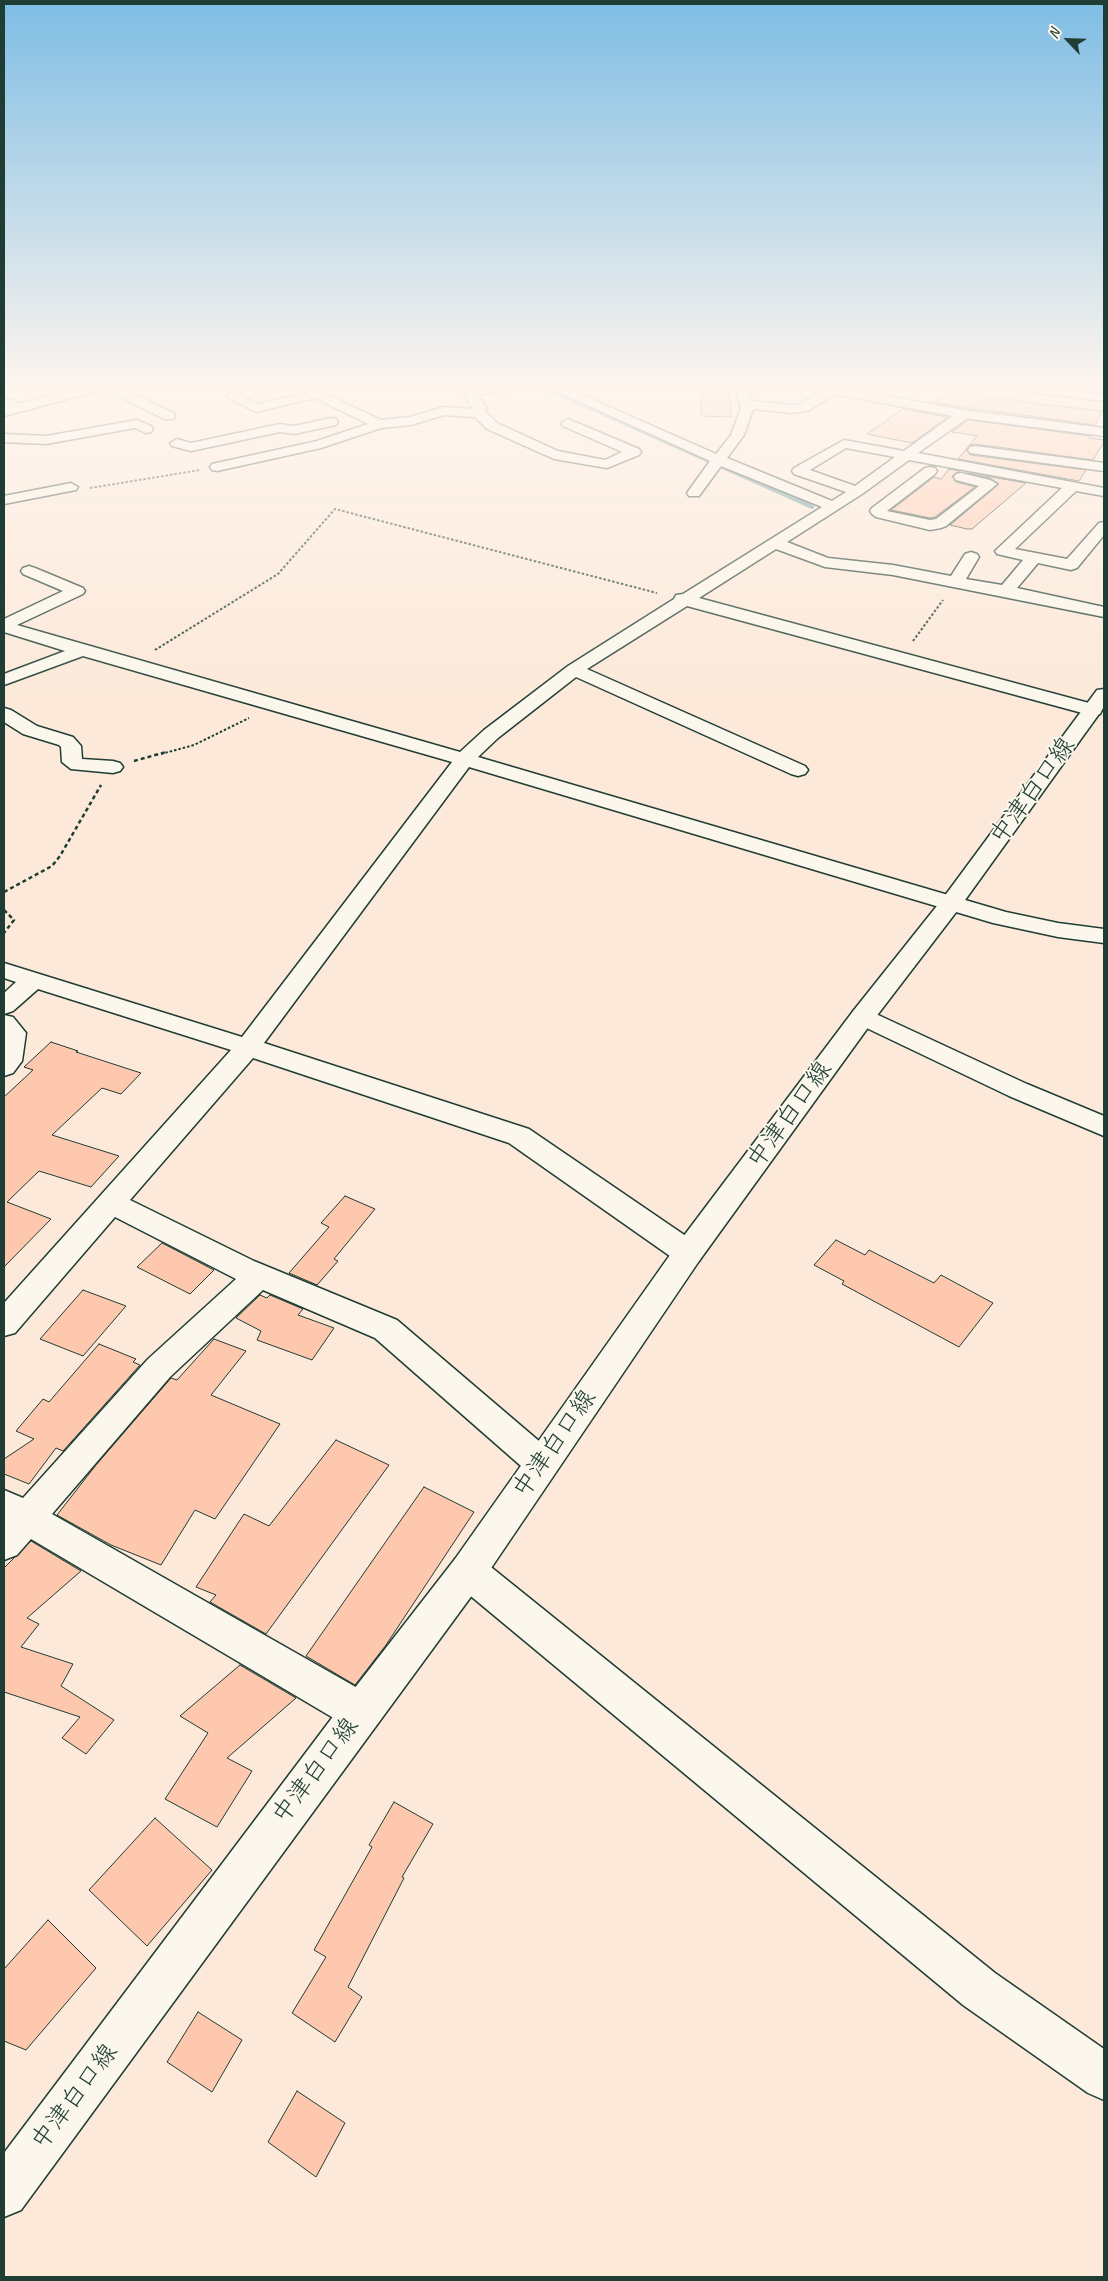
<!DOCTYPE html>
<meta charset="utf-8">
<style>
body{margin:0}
#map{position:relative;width:1108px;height:2281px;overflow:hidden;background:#fce9d9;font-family:Caveat,sans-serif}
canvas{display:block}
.frame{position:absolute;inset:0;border:5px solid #1f3d34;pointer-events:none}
.north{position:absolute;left:1043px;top:15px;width:50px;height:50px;-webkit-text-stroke:4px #fbf7ec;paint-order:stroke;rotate:294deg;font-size:14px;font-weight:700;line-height:20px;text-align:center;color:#1f3d34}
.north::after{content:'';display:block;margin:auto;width:18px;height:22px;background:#1f3d34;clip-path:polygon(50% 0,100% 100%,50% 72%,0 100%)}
</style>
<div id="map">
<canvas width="1108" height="2281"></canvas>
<div class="frame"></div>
<div class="north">N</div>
</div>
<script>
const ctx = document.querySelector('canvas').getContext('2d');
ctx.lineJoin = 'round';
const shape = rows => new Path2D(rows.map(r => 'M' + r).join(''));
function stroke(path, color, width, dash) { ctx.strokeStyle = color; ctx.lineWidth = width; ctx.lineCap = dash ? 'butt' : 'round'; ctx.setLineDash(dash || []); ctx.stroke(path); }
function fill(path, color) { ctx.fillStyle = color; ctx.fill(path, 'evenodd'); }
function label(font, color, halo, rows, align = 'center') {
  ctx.font = font + ' Caveat,"Klee One",sans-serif'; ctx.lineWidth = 4; ctx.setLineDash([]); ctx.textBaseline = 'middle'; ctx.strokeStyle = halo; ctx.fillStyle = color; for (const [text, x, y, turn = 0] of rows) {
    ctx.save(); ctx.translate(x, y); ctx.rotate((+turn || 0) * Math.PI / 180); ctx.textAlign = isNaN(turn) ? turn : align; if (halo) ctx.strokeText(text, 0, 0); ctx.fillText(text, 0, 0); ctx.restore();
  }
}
const stream = shape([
 [538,385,812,507]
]);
const building = shape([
 [701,385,729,385,731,417,701,416,701,385],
 [949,390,1032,403,1102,411,1095,425,935,403,949,390],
 [903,409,924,413,948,417,912,443,867,434,903,409],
 [968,420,1090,436,1090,438,1104,440,1104,442,1093,460,975,444,970,445,966,449,970,455,1086,470,1079,481,958,459,977,436,952,432,968,420],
 [949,469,960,471,952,476,956,482,975,487,935,517,930,518,891,510,934,477,941,479,949,469],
 [967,473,1026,483,972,529,967,529,950,525,999,484,990,478,967,473],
 [51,1042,78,1051,76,1052,141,1073,121,1094,102,1088,52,1135,119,1156,91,1187,39,1171,7,1202,51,1219,4,1267,4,1097,33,1070,24,1067,51,1042],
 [345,1196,375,1209,334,1259,338,1261,317,1285,289,1273,329,1227,321,1223,345,1196],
 [836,1240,865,1255,869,1250,934,1283,941,1275,993,1303,959,1347,842,1284,844,1281,814,1265,836,1240],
 [162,1243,214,1270,190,1294,137,1267,162,1243],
 [83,1290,126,1306,83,1356,40,1339,83,1290],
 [260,1295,267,1298,270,1295,303,1309,298,1315,334,1328,312,1360,257,1340,261,1331,236,1318,260,1295],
 [214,1339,246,1351,211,1395,280,1424,215,1519,195,1510,161,1565,111,1545,57,1515,96,1465,171,1378,177,1380,214,1339],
 [99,1344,136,1359,133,1362,140,1365,63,1451,56,1448,29,1484,4,1474,4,1459,34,1439,16,1431,43,1399,49,1402,99,1344],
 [336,1440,389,1465,266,1634,210,1602,216,1595,196,1587,244,1514,269,1526,336,1440],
 [424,1487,474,1512,386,1645,355,1685,306,1656,424,1487],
 [31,1541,81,1571,27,1618,39,1624,21,1647,73,1664,61,1686,114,1720,86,1754,62,1738,80,1717,4,1692,4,1568,31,1541],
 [240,1665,296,1698,227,1758,252,1771,217,1827,165,1799,208,1733,180,1716,240,1665],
 [394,1802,433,1824,402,1877,404,1878,348,1987,362,1997,335,2042,292,2013,326,1957,314,1950,372,1847,369,1845,394,1802],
 [155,1818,212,1870,147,1946,89,1890,155,1818],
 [48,1920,96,1968,26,2050,4,2041,4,1969,48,1920],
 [198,2012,242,2040,212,2092,167,2062,198,2012],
 [297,2091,345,2123,316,2177,268,2142,297,2091]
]);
const pathFar1 = shape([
 [90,488,200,470],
 [913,641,943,600],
 [155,650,278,574,335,509,657,593],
 [161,754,194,745,249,718]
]);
const path = shape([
 [134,761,166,752],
 [4,892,52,866,60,856,101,785],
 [4,910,14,920,4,933]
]);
const minor = shape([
 [114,385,174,413,175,416,174,419,164,419,99,386,114,385],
 [262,385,285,385,283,388,244,398,257,404,306,393,298,385,313,385,320,391,381,420,410,417,443,407,473,409,462,392,464,389,488,385,523,385,517,389,477,395,486,407,486,412,497,423,558,451,605,460,622,452,563,426,561,423,568,419,639,449,641,452,639,455,607,468,554,459,487,429,475,417,444,415,411,425,381,428,321,448,217,471,212,470,210,467,212,464,317,441,368,424,315,398,256,412,226,397,228,394,262,385],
 [543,385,560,385,716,454,731,435,741,408,736,391,738,385,750,385,748,391,751,401,791,405,800,404,829,387,837,387,839,390,837,393,808,411,791,413,753,409,744,435,727,458,832,501,846,492,794,474,792,471,794,468,844,440,904,451,959,411,964,410,969,411,970,414,969,417,918,453,1104,488,1104,496,1076,491,1015,549,1067,559,1099,523,1104,522,1104,535,1077,568,1071,570,1038,563,1017,588,1104,607,1104,617,893,575,825,567,776,549,699,598,1100,706,1102,710,1100,714,1093,716,1086,714,687,606,587,669,805,766,808,770,805,774,798,776,791,774,576,677,498,738,478,757,1006,912,1058,923,1104,929,1104,943,1058,937,993,923,469,767,264,1043,529,1129,699,1245,703,1253,699,1261,688,1264,677,1261,509,1143,253,1058,130,1200,254,1261,397,1320,553,1453,558,1463,553,1473,541,1478,529,1473,375,1338,263,1290,170,1377,52,1514,375,1698,380,1712,375,1726,361,1731,347,1726,31,1539,17,1555,4,1560,4,1490,23,1498,148,1359,236,1279,115,1217,15,1333,4,1336,4,1303,231,1050,38,989,13,1011,4,1014,4,993,16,982,4,978,4,963,242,1037,452,762,83,656,4,685,4,674,65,651,4,632,4,619,63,591,23,574,21,571,23,568,29,566,35,568,83,588,85,591,83,594,17,625,460,752,484,730,568,666,674,599,676,595,683,594,822,507,721,466,699,496,689,496,687,493,710,461,543,385],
 [846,448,895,457,855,486,810,470,846,448],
 [909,460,1062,488,995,551,997,554,1023,560,1002,585,966,579,979,557,977,554,971,552,965,554,951,576,893,565,828,558,787,542,862,494,909,460],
 [4,399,14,400,25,407,19,411,4,407,4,399],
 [331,418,336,419,338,422,336,425,294,434,280,432,191,451,172,446,170,443,177,439,191,443,280,424,294,426,331,418],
 [137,420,151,426,153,429,151,432,146,433,135,428,46,444,4,442,4,434,46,436,137,420],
 [975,446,1104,463,1104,471,970,453,968,450,970,447,975,446],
 [930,467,935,468,937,471,935,474,887,511,930,520,936,519,979,486,956,480,954,477,956,474,961,473,990,480,997,484,946,526,941,528,930,530,876,517,872,514,870,511,872,508,925,468,930,467],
 [71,483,78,487,76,490,4,504,4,496,71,483],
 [4,708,11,710,37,726,73,737,81,746,82,759,113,761,120,763,123,767,120,771,113,773,71,769,62,762,61,747,59,745,23,734,4,722,4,708],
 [863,1008,1027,1084,1104,1116,1104,1136,1009,1096,854,1022,851,1016,854,1010,863,1008],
 [4,1015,13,1017,26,1033,22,1061,13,1073,4,1076,4,1015],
 [468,1554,481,1559,995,1973,1104,2049,1104,2100,1088,2093,963,2005,455,1583,450,1571,455,1559,468,1554]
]);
const major = shape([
 [90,385,112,385,110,388,4,416,4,408,90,385],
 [800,385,829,385,964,410,1104,428,1104,436,964,418,806,389,800,385],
 [1104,689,1104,707,960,907,872,1022,699,1261,481,1583,21,2210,4,2217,4,2153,347,1698,455,1559,677,1245,854,1010,944,897,1097,690,1104,689]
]);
const rail = shape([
 [970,385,1104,402],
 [1034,385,1104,394]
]);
const nearStreetnames = [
 ["中津白口線",1033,791,-54],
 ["中津白口線",790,1115,-54],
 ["中津白口線",555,1444,-55],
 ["中津白口線",316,1771,-53],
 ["中津白口線",75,2097,-53]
];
stroke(stream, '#59929a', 4);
fill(building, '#fdc8ae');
stroke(building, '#1f3d34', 1);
stroke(minor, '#1f3d34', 3);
stroke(major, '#1f3d34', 3);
stroke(pathFar1, '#1f3d34', 2, [2.5, 2]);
stroke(path, '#1f3d34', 2.5, [4, 3]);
fill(minor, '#fbf7ec');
fill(major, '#fbf7ec');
stroke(rail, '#1f3d34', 2);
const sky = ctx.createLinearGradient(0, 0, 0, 705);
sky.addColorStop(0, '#7ebde4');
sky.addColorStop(0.55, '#fef5ee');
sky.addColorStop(1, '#fef5ee00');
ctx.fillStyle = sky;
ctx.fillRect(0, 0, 1108, 705);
label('25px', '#1f3d34', '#fbf7ec', nearStreetnames);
</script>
